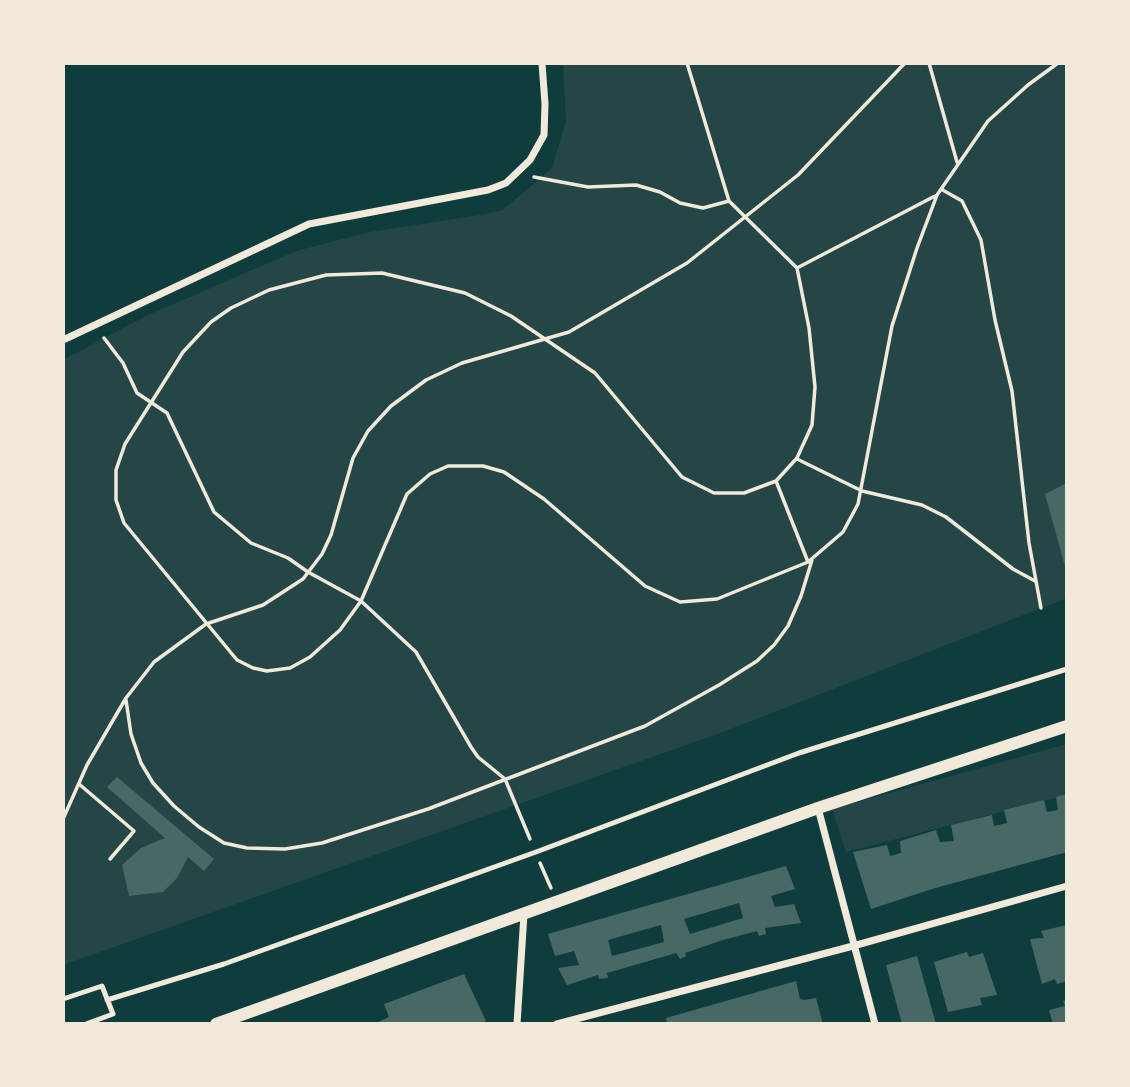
<!DOCTYPE html>
<style>
body{margin:0}
#map{position:relative;width:1130px;height:1087px;overflow:hidden;background:#0f3d3e;font-family:"Libre Baskerville",serif}
canvas{display:block}
.frame{position:absolute;inset:0;border:65px solid #f1e9da;pointer-events:none}
</style>
<div id="map">
<canvas width="1130" height="1087"></canvas>
<div class="frame"></div>
</div>
<script>
const ctx = document.querySelector('canvas').getContext('2d');
ctx.lineJoin = 'round';
function fill(path, color) { ctx.fillStyle = color; ctx.fill(path, 'evenodd'); }
const shape = rows => new Path2D(rows.map(r => 'M' + r).join(''));
function stroke(path, color, width, dash) { ctx.strokeStyle = color; ctx.lineWidth = width; ctx.lineCap = dash ? 'butt' : 'round'; ctx.setLineDash(dash || []); ctx.stroke(path); }
const green = shape([
 [563,63,1067,63,1067,598,723,732,63,965,63,360,146,316,296,251,370,232,480,215,503,210,552,168,566,121],
 [1067,744,1067,795,846,852,832,809]
]);
const building = shape([
 [1067,483,1067,570,1066,570,1045,494],
 [117,777,214,859,204,871,188,857,177,878,163,892,129,896,122,865,141,848,165,838,107,787],
 [1067,794,1067,852,932,889,871,909,853,852,887,845,890,856,901,853,900,841,936,830,940,842,954,841,951,825,992,815,994,826,1007,823,1004,810,1044,800,1047,812,1058,810,1056,797],
 [786,866,795,889,771,896,775,907,794,904,801,923,765,928,766,934,759,936,757,931,723,940,685,953,686,956,680,959,676,953,607,973,608,978,599,979,598,975,567,985,558,968,579,965,574,951,555,956,548,934],
 [739,903,743,918,690,934,684,919],
 [661,925,664,942,612,956,608,940],
 [1067,925,1067,981,1057,984,1055,979,1042,984,1030,939,1044,938,1041,931],
 [967,952,969,957,983,953,997,995,980,998,982,1005,948,1012,934,962],
 [917,956,936,1024,902,1024,886,965],
 [464,974,486,1021,478,1024,374,1024,389,1017,384,1004],
 [796,981,800,999,804,1000,816,998,823,1024,667,1024,666,1018],
 [1067,1000,1067,1024,1053,1024,1049,1010,1065,1006,1063,1001]
]);
const path = shape([
 [687,63,729,201,797,268,809,328,815,387,812,425,797,458,776,481,744,493,714,493,682,477,595,373,511,316,465,293,382,273,326,275,269,290,231,308,211,322,183,352,125,444,116,470,116,500,124,523,237,660,253,668,267,671,290,668,310,657,340,630,361,601,407,494,430,474,448,466,483,466,504,472,544,499,645,586,680,602,717,599,808,562,843,532,858,504,892,326,917,248,937,195,988,121,1028,85,1058,63],
 [929,63,957,162],
 [534,177,588,187,636,185,660,192,680,203,703,208,729,201],
 [941,189,962,201,981,240,995,320,1012,391,1029,543,1041,608],
 [797,268,935,196],
 [104,338,123,363,137,393,167,413,214,512,251,543,288,558,308,572,361,601,416,652,471,747,478,757,505,779,530,839],
 [797,459,862,491,922,505,946,517,1013,569,1035,581],
 [776,481,808,562],
 [126,700,131,734,141,763,153,783,174,806,199,827,224,843,247,848,285,849,322,843,428,809,645,726,719,685,757,661,774,645,788,626,801,596,812,560],
 [79,784,134,831,110,859],
 [63,819,87,765,126,698,154,662,206,624,263,605,303,579,322,554,331,535,353,458,368,431,391,406,426,380,462,363,569,332,687,263,798,175,905,63],
 [540,863,551,888]
]);
const service = shape([
 [63,999,102,986,113,1014,86,1024],
 [107,1000,224,964,536,852,799,753,1067,669]
]);
const minor = shape([
 [63,340,309,224,488,190,506,183,530,160,544,135,545,104,542,63],
 [818,808,875,1024],
 [517,1024,524,914],
 [557,1024,853,946,1067,886]
]);
const tertiary = shape([
 [216,1024,818,808,1067,726]
]);
fill(green, '#244646');
fill(building, '#486865');
stroke(path, '#f1e9da', 3.5);
stroke(service, '#f1e9da', 5);
stroke(minor, '#f1e9da', 7);
stroke(tertiary, '#f1e9da', 12);
</script>
